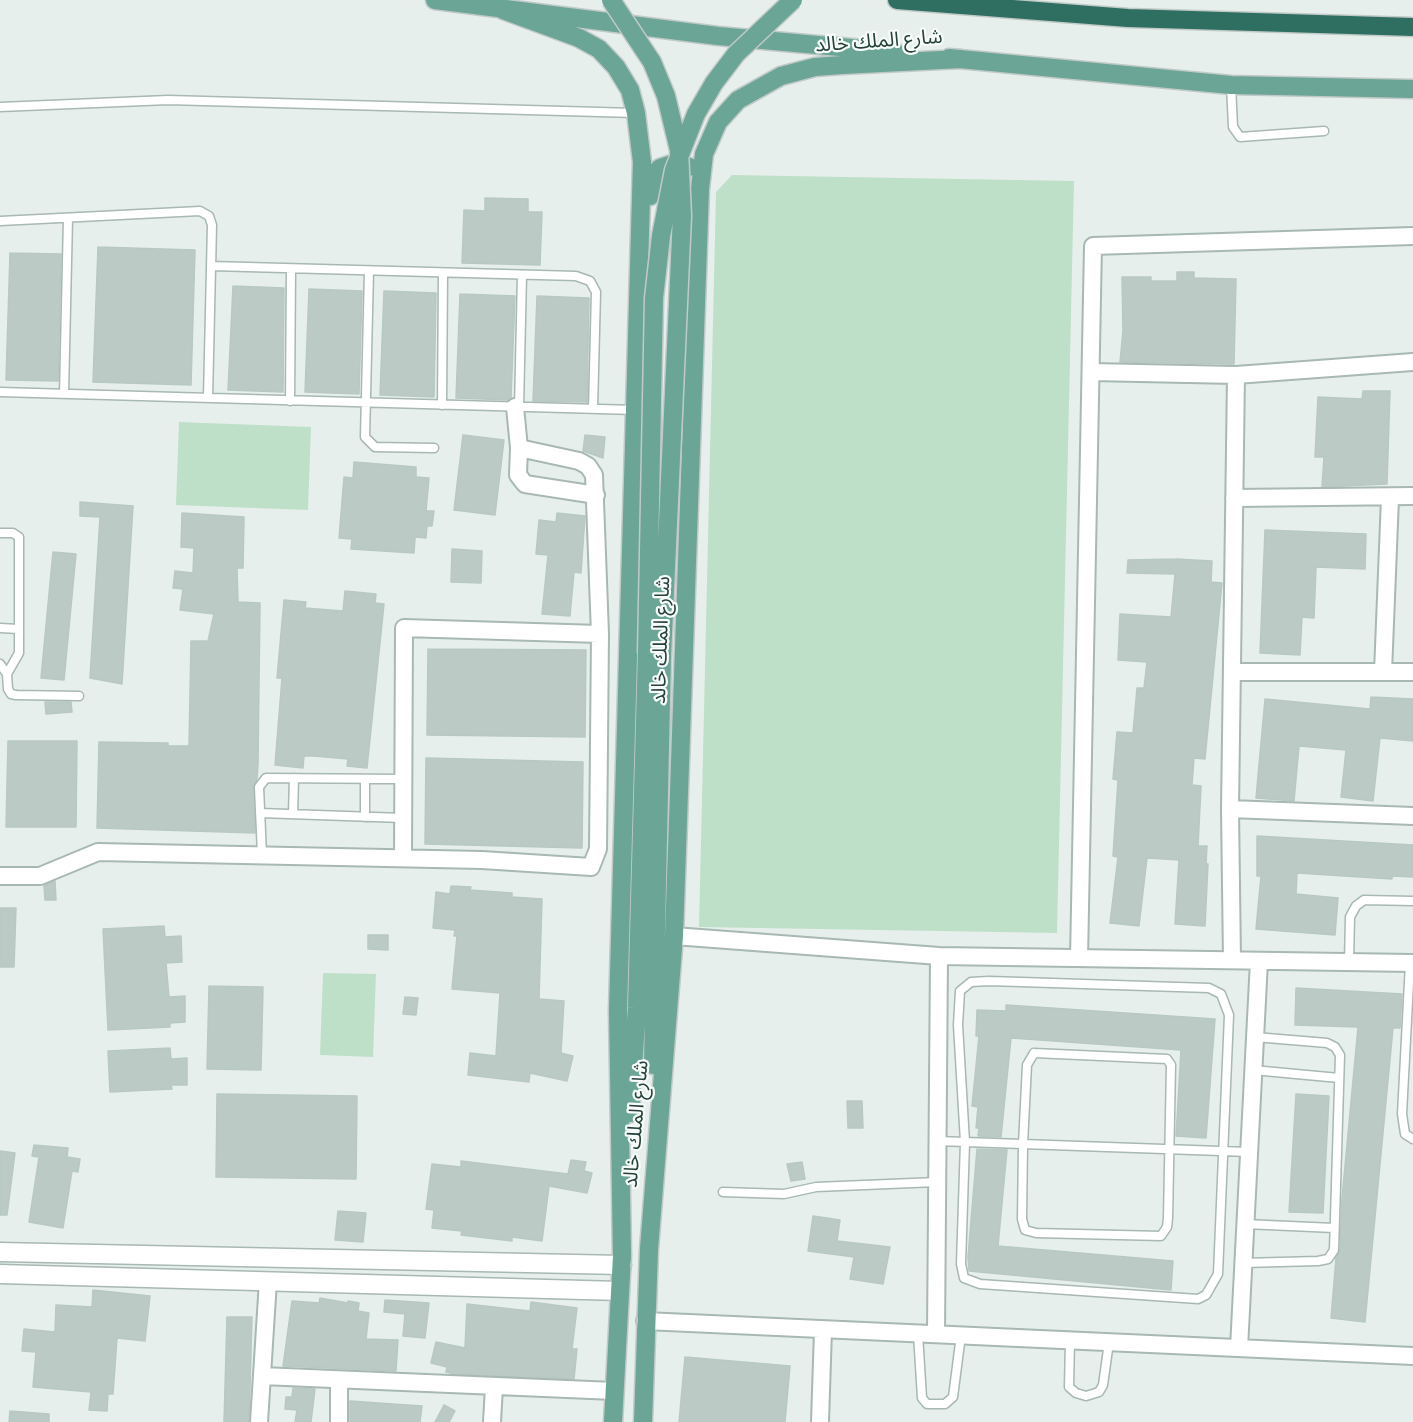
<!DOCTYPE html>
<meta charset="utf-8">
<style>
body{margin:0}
canvas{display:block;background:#e6efeb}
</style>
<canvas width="1413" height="1422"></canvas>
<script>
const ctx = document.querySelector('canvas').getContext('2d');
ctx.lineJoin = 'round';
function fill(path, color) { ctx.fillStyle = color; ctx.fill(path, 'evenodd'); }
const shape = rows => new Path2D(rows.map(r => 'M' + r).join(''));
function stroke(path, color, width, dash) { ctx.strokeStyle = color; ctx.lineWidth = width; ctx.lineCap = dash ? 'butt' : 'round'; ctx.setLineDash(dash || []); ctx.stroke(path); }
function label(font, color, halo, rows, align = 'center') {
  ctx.font = font + ' "Roboto Condensed","Noto Sans Arabic",sans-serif'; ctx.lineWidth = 4.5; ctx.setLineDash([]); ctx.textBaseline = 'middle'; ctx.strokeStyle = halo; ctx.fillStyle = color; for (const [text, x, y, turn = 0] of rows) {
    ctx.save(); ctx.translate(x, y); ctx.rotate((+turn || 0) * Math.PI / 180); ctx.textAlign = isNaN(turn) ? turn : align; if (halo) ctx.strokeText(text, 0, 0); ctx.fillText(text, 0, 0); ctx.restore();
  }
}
const green = shape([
 [732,175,1074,181,1057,933,699,927,716,192],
 [179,422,311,427,308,510,176,505],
 [323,973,376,974,373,1057,320,1055]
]);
const building = shape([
 [485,198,528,199,528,212,542,212,540,265,462,263,464,210,485,211,485,198],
 [98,247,195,250,191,385,93,382,98,247],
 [10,253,61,254,58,381,6,380,10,253],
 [1177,272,1194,272,1194,278,1236,279,1234,364,1120,362,1123,331,1122,277,1151,277,1151,281,1177,281,1177,272],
 [233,286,284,288,283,392,228,390,233,286],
 [309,289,362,291,359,394,305,392,309,289],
 [384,291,436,293,434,397,380,395,384,291],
 [460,294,515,296,511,398,508,400,456,398,460,294],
 [537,296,589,298,587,402,533,401,537,296],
 [1363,391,1390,391,1387,484,1322,487,1324,457,1315,457,1318,397,1362,399,1363,391],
 [463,435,504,440,495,515,454,510,463,435],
 [585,435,605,437,603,458,583,451,585,435],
 [354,462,416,467,416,477,429,478,426,511,434,511,432,526,427,526,426,538,415,537,414,553,351,549,352,539,339,538,344,477,353,478,354,462],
 [80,502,133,506,122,684,90,678,100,517,80,516,80,502],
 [182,513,244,517,243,568,237,568,238,602,260,603,258,764,257,779,253,787,255,833,97,828,99,742,168,743,168,746,189,746,191,641,208,641,214,614,180,610,183,589,173,588,175,571,193,573,194,548,181,547,182,513],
 [557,513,585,516,581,573,574,572,570,616,542,614,548,555,536,554,539,520,556,522,557,513],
 [1265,530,1366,534,1365,569,1316,567,1314,618,1302,617,1300,655,1260,653,1265,530],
 [452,549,482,551,481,583,451,582,452,549],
 [53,552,76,554,64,680,41,678,53,552],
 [1176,559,1212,561,1211,582,1222,583,1205,759,1194,758,1192,785,1201,786,1198,846,1207,846,1206,864,1208,864,1205,926,1175,924,1179,860,1147,858,1139,926,1110,923,1118,857,1113,856,1118,780,1113,779,1117,732,1133,733,1137,688,1144,688,1147,662,1118,660,1120,614,1171,617,1175,574,1127,573,1128,560,1176,559],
 [345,591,376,594,375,603,384,604,367,768,347,766,348,759,314,756,304,756,303,768,275,765,282,678,277,678,284,600,306,602,305,608,343,611,345,591],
 [428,649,586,650,585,737,427,735,428,649],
 [1371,697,1413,699,1413,741,1380,738,1373,801,1341,797,1346,750,1299,746,1294,801,1256,798,1265,699,1370,709,1371,697],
 [45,702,71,702,72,712,46,714,45,702],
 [8,741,77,741,76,827,6,827,8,741],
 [426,758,583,762,582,848,425,844,426,758],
 [1257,836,1413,845,1413,877,1392,876,1392,879,1297,873,1296,894,1338,898,1335,935,1256,929,1261,876,1257,876,1257,836],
 [55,881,56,900,45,900,44,886,55,881],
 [451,886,471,887,470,890,512,893,512,897,542,899,539,999,564,1001,561,1053,573,1056,567,1081,530,1073,529,1082,468,1075,470,1053,496,1056,500,993,452,989,457,936,454,936,455,930,433,928,436,892,450,894,451,886],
 [0,908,16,908,14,967,0,967,0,908],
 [164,926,165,937,181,936,182,962,166,963,169,997,185,996,185,1022,170,1023,170,1027,108,1030,103,929,164,926],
 [368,935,388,935,388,950,368,949,368,935],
 [209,986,263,987,261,1070,207,1069,209,986],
 [1296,988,1402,994,1400,1028,1393,1028,1365,1322,1331,1318,1336,1258,1340,1250,1342,1198,1358,1027,1295,1025,1296,988],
 [405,997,418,998,416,1015,403,1014,405,997],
 [1006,1005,1215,1019,1206,1138,1176,1136,1181,1050,1011,1038,1001,1137,978,1136,979,1128,976,1128,978,1107,972,1106,979,1036,976,1036,977,1010,1006,1011,1006,1005],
 [170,1048,171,1059,187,1058,187,1085,171,1085,172,1089,110,1092,108,1051,170,1048],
 [217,1094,357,1096,356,1179,216,1177,217,1094],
 [1296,1094,1329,1096,1323,1213,1289,1212,1296,1094],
 [847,1101,862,1101,863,1128,848,1128,847,1101],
 [34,1145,68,1148,67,1157,80,1159,78,1172,72,1171,63,1228,29,1222,39,1157,32,1156,34,1145],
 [977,1149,1007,1150,998,1246,1173,1261,1171,1290,969,1271,968,1257,977,1149],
 [0,1151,15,1153,7,1215,0,1215,0,1151],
 [571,1160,586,1162,584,1171,592,1173,587,1193,549,1186,542,1241,512,1237,512,1241,461,1235,462,1231,432,1228,434,1210,426,1209,432,1164,461,1167,461,1161,568,1174,571,1160],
 [802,1162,805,1179,791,1181,787,1164,802,1162],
 [338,1211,366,1213,363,1242,335,1240,338,1211],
 [813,1216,840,1220,837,1241,890,1247,883,1284,850,1279,854,1257,808,1251,813,1216],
 [93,1290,150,1296,145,1341,117,1338,113,1394,108,1394,107,1411,89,1410,91,1392,33,1387,36,1352,22,1351,24,1329,55,1332,56,1305,92,1307,93,1290],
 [320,1298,348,1303,348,1301,359,1303,358,1311,369,1313,366,1339,398,1340,396,1371,283,1366,292,1301,319,1303,320,1298],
 [385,1300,429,1303,425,1338,403,1336,405,1314,384,1312,385,1300],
 [531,1302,577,1308,572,1349,577,1349,574,1379,455,1374,446,1372,447,1367,431,1363,436,1342,465,1348,467,1304,530,1311,531,1302],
 [227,1317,252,1317,249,1422,224,1422,227,1317],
 [685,1357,790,1366,785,1422,679,1422,685,1357],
 [293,1388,315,1389,311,1422,295,1422,297,1410,285,1409,286,1397,292,1397,293,1388],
 [350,1401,422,1406,420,1422,350,1422,350,1401],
 [444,1405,455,1411,449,1422,435,1422,444,1405],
 [10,1411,49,1414,49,1422,9,1422,10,1411]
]);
const service = shape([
 [1231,85,1233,127,1240,137,1324,131],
 [0,107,168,100,635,113],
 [0,221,200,211,209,216,212,225,208,398],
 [211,266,576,276,590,281,596,292,593,409],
 [369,271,365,437,375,447,434,448],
 [0,392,635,410],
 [64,394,68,218],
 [290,401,291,269],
 [442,405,443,273],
 [519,407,522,275],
 [0,533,13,533,19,537,19,653,7,674,8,689,11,694,16,695,79,696],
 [0,628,19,629],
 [0,664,7,674],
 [365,779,365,817],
 [260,813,403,818],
 [293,814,294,778],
 [262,855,259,787,266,778,403,779],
 [1349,962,1350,917,1356,906,1364,900,1413,901],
 [1410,963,1402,1114,1405,1134,1413,1139],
 [989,981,1209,988,1221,994,1229,1015,1218,1274,1206,1295,1198,1299,980,1284,964,1278,961,1264,965,1142,958,1025,960,991,971,982,989,981],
 [1034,1053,1167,1059,1171,1065,1168,1218,1167,1227,1161,1236,1036,1233,1025,1230,1022,1219,1023,1144,1027,1065,1034,1053],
 [1253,1070,1339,1078],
 [937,1141,1249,1152],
 [723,1192,784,1194,816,1187,937,1182],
 [1245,1224,1334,1228],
 [1243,1263,1318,1261,1328,1259,1334,1250,1340,1055,1335,1047,1327,1043,1255,1037],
 [918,1334,922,1398,927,1404,945,1404,953,1397,961,1335],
 [1070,1340,1069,1387,1076,1393,1086,1396,1099,1392,1103,1385,1109,1342]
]);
const minor = shape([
 [1091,372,1236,375,1413,362],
 [519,448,518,475,525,484,596,495],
 [1234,498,1413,496],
 [1232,672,1413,672],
 [1383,672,1390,498],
 [1230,809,1413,816],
 [403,858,404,628,600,634],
 [0,876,40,876,98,852,482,860,591,867,598,849,600,634,594,475,588,466,579,461,519,448,515,407],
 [674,936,939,956,1413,963],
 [1079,958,1093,246,1413,236],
 [1232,960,1230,809,1236,375],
 [645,1321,1413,1356],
 [936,1334,939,956],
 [1239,1348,1259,961],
 [262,1376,614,1391],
 [259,1422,268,1281],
 [339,1422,339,1380],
 [492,1422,494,1387],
 [820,1422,823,1330]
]);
const tertiary = shape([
 [0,1252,622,1265],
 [0,1274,620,1291]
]);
const primary = shape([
 [435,0,718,36,895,52],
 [503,10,579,38,599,49,616,67,630,90,636,113,642,162,618,1010,622,1256,613,1422],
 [949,58,1231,85,1413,89],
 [650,196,654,174,660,168,675,163,689,167],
 [653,1065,662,655],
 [630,1113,637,1008,647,653],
 [643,1422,649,1249,674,936,700,189,704,154,718,122,738,100,781,76,815,67,842,65,961,59]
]);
const motorway = shape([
 [897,0,1128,18,1413,27]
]);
const primaryBridge = shape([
 [611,0,652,62,666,96,679,150,682,216,662,655],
 [647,653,654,298,661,236,674,170,696,114,714,83,736,54,793,0]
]);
const streetNames = [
 ["شارع الملك خالد",879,42,-4],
 ["شارع الملك خالد",662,640,-88],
 ["شارع الملك خالد",637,1124,-85]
];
fill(green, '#bfe0c8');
fill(building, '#bbcac4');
stroke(building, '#b8c9c2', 1.5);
stroke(service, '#a8b8b2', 11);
stroke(minor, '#a8b8b2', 20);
stroke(tertiary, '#a8b8b2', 21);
stroke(primary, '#c2cac8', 21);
stroke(motorway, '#c2cac8', 21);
stroke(service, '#fff', 8);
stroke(minor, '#fff', 16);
stroke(tertiary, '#fff', 18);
stroke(primary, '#6aa596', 18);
stroke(motorway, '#2f6f62', 18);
stroke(primaryBridge, '#c2cac8', 21, []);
stroke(primaryBridge, '#6aa596', 18);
label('20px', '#24423a', '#f7fbf9', streetNames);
</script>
